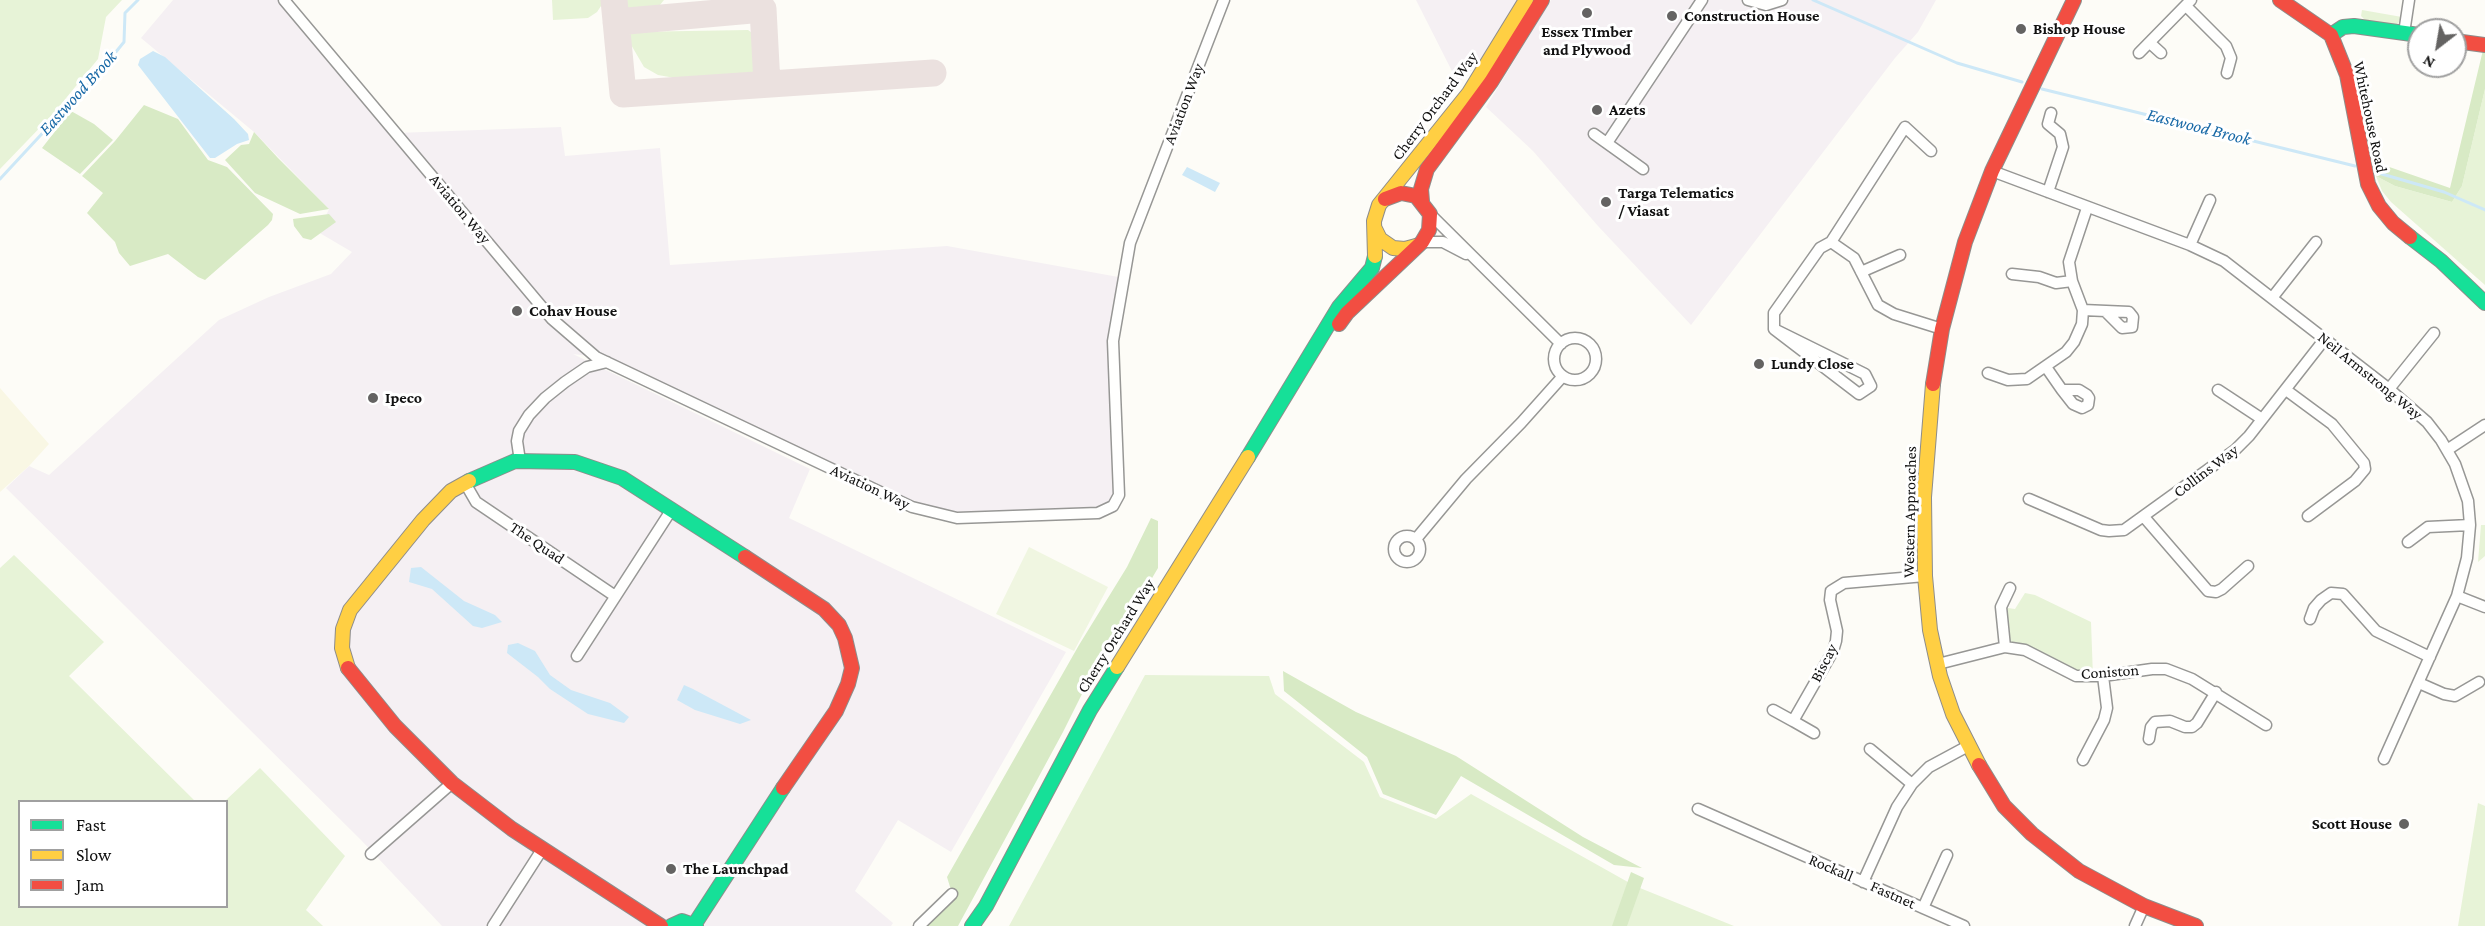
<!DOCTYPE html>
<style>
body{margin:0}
#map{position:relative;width:2485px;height:926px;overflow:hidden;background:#fdfcf7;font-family:"Crimson Pro",serif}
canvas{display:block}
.legend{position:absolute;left:18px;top:800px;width:210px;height:108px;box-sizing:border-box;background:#fff;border:2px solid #a0a0a0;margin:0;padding:8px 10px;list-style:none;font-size:18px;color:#111}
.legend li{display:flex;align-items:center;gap:12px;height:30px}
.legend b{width:30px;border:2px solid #a0a0a0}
.north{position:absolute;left:2407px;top:18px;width:60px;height:60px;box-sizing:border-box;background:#fff;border:2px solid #a0a0a0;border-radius:50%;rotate:211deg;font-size:16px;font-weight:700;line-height:24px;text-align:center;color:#111}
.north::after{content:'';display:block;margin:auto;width:21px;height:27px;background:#646362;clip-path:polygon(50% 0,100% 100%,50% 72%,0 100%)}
</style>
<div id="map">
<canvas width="2485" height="926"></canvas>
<ul class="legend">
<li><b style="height:8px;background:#16e098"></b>Fast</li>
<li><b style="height:8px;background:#ffcf43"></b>Slow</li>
<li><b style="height:8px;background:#f24e42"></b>Jam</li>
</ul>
<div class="north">N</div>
</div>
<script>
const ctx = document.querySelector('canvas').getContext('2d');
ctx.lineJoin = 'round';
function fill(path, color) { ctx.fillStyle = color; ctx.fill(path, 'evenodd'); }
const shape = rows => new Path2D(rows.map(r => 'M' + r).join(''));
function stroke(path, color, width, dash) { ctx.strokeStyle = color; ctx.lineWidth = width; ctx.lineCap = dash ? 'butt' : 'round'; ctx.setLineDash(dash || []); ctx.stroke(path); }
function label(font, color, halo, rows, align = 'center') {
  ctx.font = font + ' "Crimson Pro",serif'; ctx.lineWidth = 6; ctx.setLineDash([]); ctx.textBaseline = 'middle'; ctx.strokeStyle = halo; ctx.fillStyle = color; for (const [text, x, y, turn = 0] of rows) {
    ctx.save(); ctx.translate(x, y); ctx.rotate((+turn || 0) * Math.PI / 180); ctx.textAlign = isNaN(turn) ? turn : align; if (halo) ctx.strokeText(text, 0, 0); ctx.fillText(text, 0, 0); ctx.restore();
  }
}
const industrial = shape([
 [173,0,284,0,396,133,561,127,565,156,660,148,670,265,947,246,1124,278,1113,341,1119,495,1098,513,957,518,912,507,596,357,573,354,810,469,789,518,1066,652,951,852,898,820,855,891,893,923,891,926,442,926,361,840,6,488,29,466,49,475,219,320,269,297,331,274,352,252,318,232,329,209,254,132,141,38],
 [1416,0,1521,0,1486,57,1458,83],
 [1551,0,1936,0,1918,32,1895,58,1691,325,1598,226,1533,151,1486,107]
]);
const farmland = shape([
 [0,388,49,444,29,466,0,492]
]);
const green = shape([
 [0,0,122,0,106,17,98,59,53,114,0,169],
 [552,0,602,0,603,3,597,12,588,18,553,20],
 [626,0,664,0,655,11,633,13,628,9],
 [2362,10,2402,17,2402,19,2396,25,2366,21,2361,16],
 [748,30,758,37,761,67,754,73,675,78,658,75,644,67,630,43,629,32],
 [2485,89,2485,285,2391,202,2382,191,2376,176,2395,186,2452,202,2462,186],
 [2481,525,2485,525,2485,556,2478,562],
 [14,555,104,642,69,676,195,801,20,802,20,906,226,906,225,801,260,768,345,856,306,910,323,926,0,926,0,568],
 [2025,593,2035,595,2091,622,2093,677,2005,647,2001,607,2015,609],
 [1145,675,1269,676,1275,694,1364,762,1380,797,1436,819,1471,794,1635,886,1734,926,1009,926],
 [2478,803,2485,806,2485,926,2458,926]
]);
const forest = shape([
 [2483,50,2485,50,2485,89,2462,186,2452,202,2395,186,2376,176,2372,161,2450,188],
 [144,105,178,119,208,160,227,167,273,214,272,220,268,225,205,280,198,277,168,254,130,266,119,253,115,242,87,213,103,193,82,176,115,141],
 [71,111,94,124,113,140,80,174,42,148],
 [254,132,278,158,329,209,300,214,255,193,225,160,241,145,249,144],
 [329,214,336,222,311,240,303,238,294,226,293,219],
 [1151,518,1158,521,1158,568,1119,634,1104,650,1063,732,958,926,926,926,954,900,947,877,1079,645,1127,567],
 [1283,671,1356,712,1456,756,1583,837,1642,868,1614,865,1461,776,1436,815,1383,794,1367,757,1284,691],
 [1631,872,1644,878,1627,926,1612,926]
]);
const pitch = shape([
 [1029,547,1108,587,1074,651,996,614]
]);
const water = shape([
 [153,51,165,57,234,119,248,134,249,140,237,144,215,158,210,158,138,65,140,59],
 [1187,167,1220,183,1215,192,1182,175],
 [421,567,464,601,495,615,502,622,482,628,473,626,432,589,409,582,411,568],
 [518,643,535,651,550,675,571,690,610,703,629,717,624,723,588,714,550,689,538,677,507,653,508,645],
 [684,685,693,689,751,720,740,724,695,710,677,700]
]);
const stream = shape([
 [1813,0,1957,63,2022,82],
 [2042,89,2355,166],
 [2375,172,2444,192,2485,210],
 [0,179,102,69,124,42,125,13,138,0]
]);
const taxiway = shape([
 [614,0,623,94,933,73],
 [616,22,763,9,767,84]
]);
const street = shape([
 [284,0,552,319,596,357,912,507,957,518,1098,513,1113,506,1119,495,1113,341,1130,243,1224,0],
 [1748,0,1766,5,1782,0],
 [2186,6,2226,46,2231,58,2227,73],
 [2404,33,2409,0],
 [2150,43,2161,53],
 [2139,53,2191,0],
 [1594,134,1643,169],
 [1607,143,1702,0],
 [1992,171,2190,245,2224,261,2389,389,2427,422,2441,440,2455,464,2468,501,2470,525,2467,558,2457,596,2384,759],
 [2048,192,2063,147,2060,134,2048,124,2051,113],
 [1430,214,1561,344],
 [1422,242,1443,242,1466,254],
 [1831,242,1854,258,1878,305,1894,314,1942,329],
 [2190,245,2210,200],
 [1861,272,1900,255],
 [2012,274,2039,277,2056,283,2072,281],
 [2272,298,2316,242],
 [2083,310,2129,312,2133,317,2132,327,2122,328,2105,311],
 [1774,329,1865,374,1871,386,1859,394,1774,329,1774,313,1820,248,1831,242,1905,127,1931,151],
 '1554 359a21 21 0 1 1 42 0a21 21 0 1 1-42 0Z',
 [2046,367,2062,390,2079,390,2087,395,2089,398,2088,405,2082,408,2073,404,2062,390],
 [1988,373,2008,380,2027,379,2066,352,2074,342,2082,324,2083,310,2072,281,2069,262,2087,208],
 [2389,389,2434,333],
 [2218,390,2262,419],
 [2286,390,2332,424,2364,463,2365,469,2355,481,2308,516],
 [2447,450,2485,425],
 [520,461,517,441,519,431,529,415,545,398,565,382,587,367,607,362],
 [465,483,476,502,615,596],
 [2029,499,2101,530,2109,531,2124,530,2235,450,2249,436,2324,340],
 [2144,517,2208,591,2216,592,2222,589,2248,566],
 '1394 549a13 13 0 1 1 26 0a13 13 0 1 1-26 0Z',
 [1416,539,1466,479,1521,423,1563,376],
 [2408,542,2428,527,2470,525],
 [2457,596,2485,607],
 [2310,619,2314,608,2321,600,2331,593,2343,594,2376,631,2430,657],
 [2005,647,2001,607,2010,588],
 [577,656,672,509],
 [1938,664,2005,647,2025,650,2076,676,2103,676,2152,669,2166,669,2192,679,2266,725],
 [2419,683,2444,694,2455,696,2479,682],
 [1773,710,1793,721],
 [1814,733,1793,721,1833,651,1836,641,1837,631,1830,600,1831,591,1844,583,1925,576],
 [2149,739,2151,727,2155,722,2170,721,2185,727,2192,727,2197,723,2216,692],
 [1870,749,1912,784],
 [2083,760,2104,720,2107,708,2103,676],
 [1698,809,1964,926],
 [371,854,452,783],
 [1863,882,1897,807,1912,784,1929,767,1968,746],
 [1923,908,1947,855],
 [493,926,543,848],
 [919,926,952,894],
 [2135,926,2144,906]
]);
const fast = shape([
 [2331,35,2343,27,2354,26,2419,35],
 [2410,237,2441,261,2485,303],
 [1248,457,1339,307,1372,268,1375,256],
 [469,481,515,461,575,462,622,478,745,557],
 [694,925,783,788],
 [671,926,682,921,696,926],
 [972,926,986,906,1090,710,1117,667]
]);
const slow = shape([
 [1375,229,1380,239,1393,248,1405,249,1416,246],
 [1375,256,1374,221,1379,205,1469,93,1526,0],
 [1933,384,1924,497,1925,576,1930,630,1940,676,1953,714,1979,765],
 [1117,667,1248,457],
 [348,668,342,648,343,629,350,610,423,520,451,491,469,481]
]);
const jam = shape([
 [2280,0,2331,35,2347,75,2368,184,2379,206,2393,223,2410,237],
 [2455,41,2485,45],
 [1422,201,1421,189,1427,169,1491,82,1542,0],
 [1339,324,1347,313,1422,242,1429,230,1430,214,1416,196,1401,193,1385,199],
 [1933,384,1942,329,1965,242,1992,171,2074,0],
 [745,557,824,609,839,625,845,638,852,668,848,684,836,711,783,788],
 [348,668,395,726,452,783,512,829,661,926],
 [1979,765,2004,806,2032,834,2079,871,2144,906,2196,926]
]);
const markers = [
 [1587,13,6,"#646362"],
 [1672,16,6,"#646362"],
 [2021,29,6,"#646362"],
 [1597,110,6,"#646362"],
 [1606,202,6,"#646362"],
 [517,311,6,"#646362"],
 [1759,364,6,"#646362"],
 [373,398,6,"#646362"],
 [2404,824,6,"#646362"],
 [671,869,6,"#646362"]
];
const poiNames = [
 ["Construction House",1684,16],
 ["Bishop House",2033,29],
 ["Essex TImber",1587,32,"center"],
 ["and Plywood",1587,50,"center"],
 ["Azets",1609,110],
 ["Targa Telematics",1618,193],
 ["/ Viasat",1618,211],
 ["Cohav House",529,311],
 ["Lundy Close",1771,364],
 ["Ipeco",385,398],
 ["Scott House",2392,824,"right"],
 ["The Launchpad",683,869]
];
const streetNames = [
 ["Aviation Way",1184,104,-69],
 ["Cherry Orchard Way",1435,106,-53],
 ["Whitehouse Road",2370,117,78],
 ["Aviation Way",460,209,50],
 ["Neil Armstrong Way",2370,376,39],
 ["Collins Way",2206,471,-37],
 ["Aviation Way",870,487,25],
 ["Western Approaches",1910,512,-89],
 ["The Quad",537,543,34],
 ["Cherry Orchard Way",1116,636,-58],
 ["Biscay",1824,663,-63],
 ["Coniston",2110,672,-4],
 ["Rockall",1831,868,23],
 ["Fastnet",1893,895,24]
];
const waterNames = [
 ["Eastwood Brook",78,93,-48],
 ["Eastwood Brook",2199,127,14]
];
fill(industrial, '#f5f0f3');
fill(farmland, '#f9f7e4');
fill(green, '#e7f3d7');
fill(forest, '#d8eac5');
fill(pitch, '#f0f6e1');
fill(water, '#cde8f7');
stroke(stream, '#cde8f7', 3);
stroke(taxiway, '#ebe1df', 27);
stroke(street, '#979795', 13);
stroke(fast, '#8e8d8b', 16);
stroke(slow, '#8e8d8b', 16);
stroke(jam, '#8e8d8b', 16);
stroke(street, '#fffffe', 10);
stroke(fast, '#16e098', 14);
stroke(slow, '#ffcf43', 14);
stroke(jam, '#f24e42', 14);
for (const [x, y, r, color] of markers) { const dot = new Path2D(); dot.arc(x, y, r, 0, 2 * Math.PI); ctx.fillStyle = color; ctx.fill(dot); stroke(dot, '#fff', 2); }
label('bold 16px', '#111', '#fff', poiNames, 'left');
label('16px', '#111', '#fff', streetNames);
label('italic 18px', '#1768a6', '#fff', waterNames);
</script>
